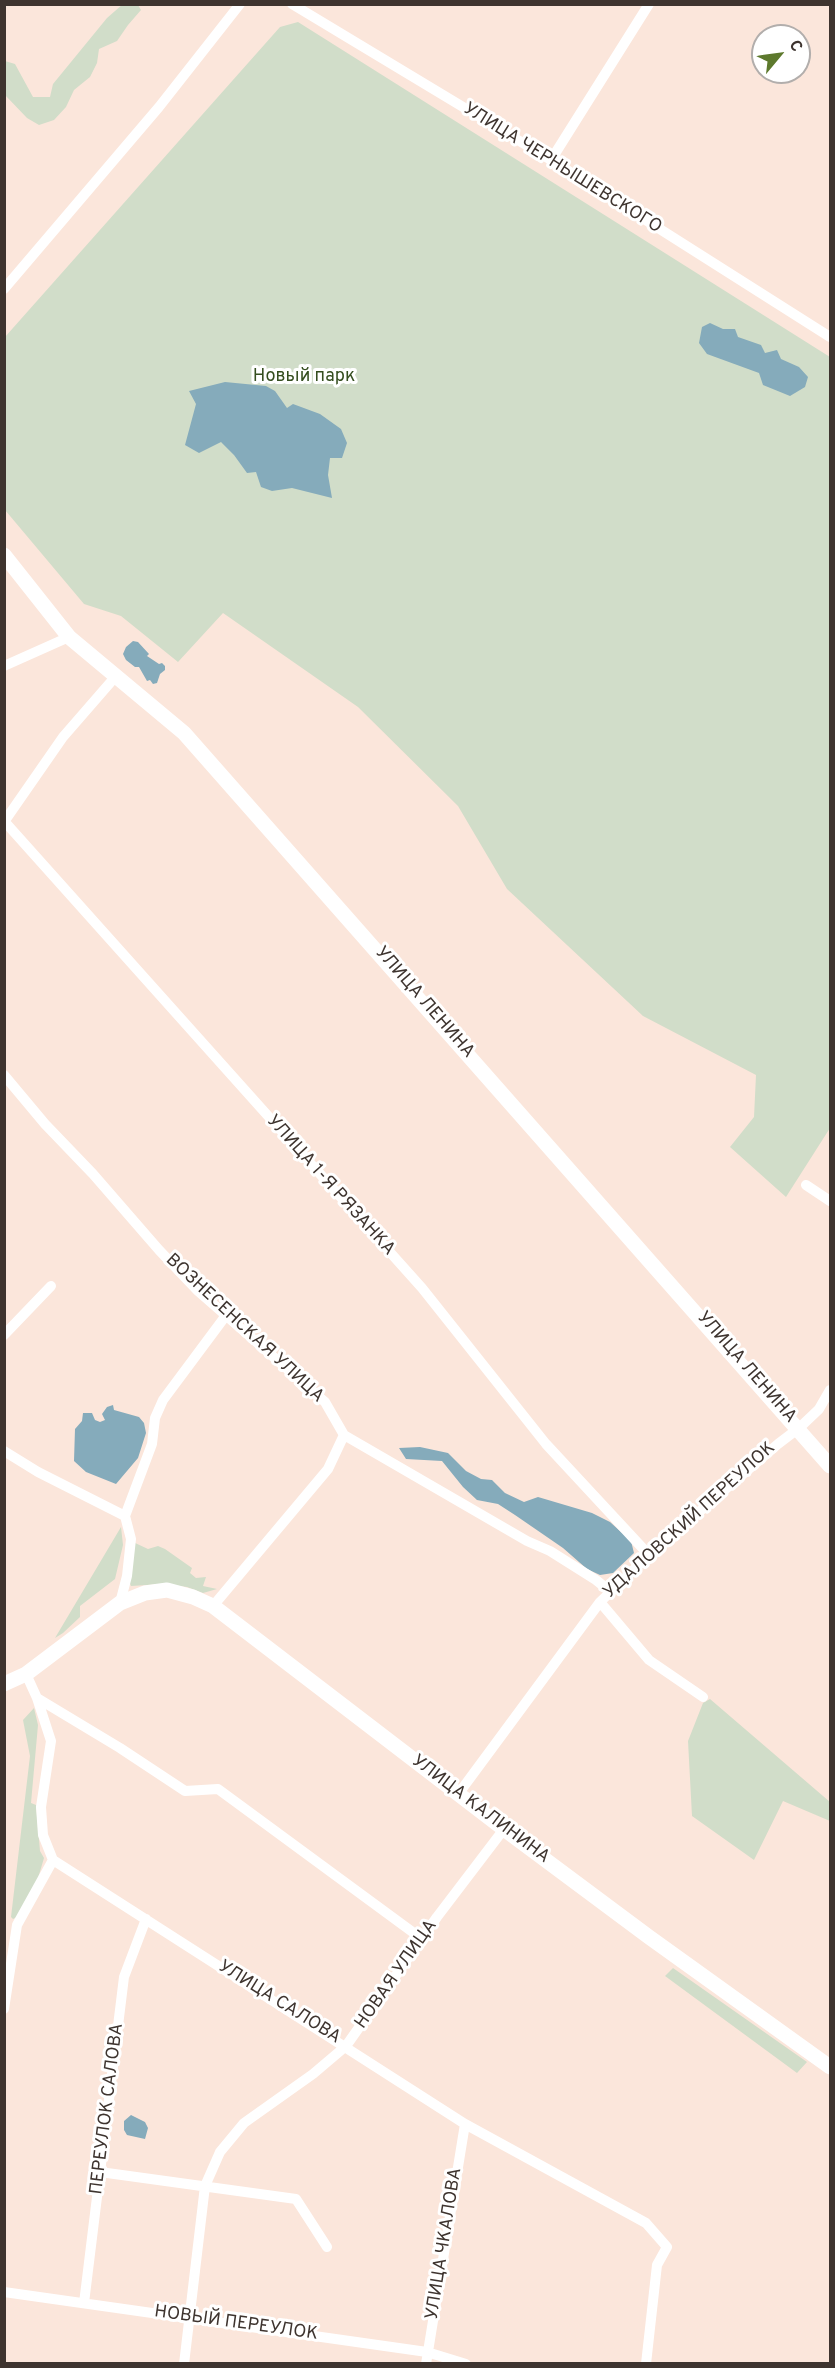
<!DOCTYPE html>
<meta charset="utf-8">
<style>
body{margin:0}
#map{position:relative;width:835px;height:2368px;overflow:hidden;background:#fbe6db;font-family:Overpass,sans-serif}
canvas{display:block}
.frame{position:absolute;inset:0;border:6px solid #3e342f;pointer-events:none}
.north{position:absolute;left:751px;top:24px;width:60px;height:60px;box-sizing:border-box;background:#fff;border:2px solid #b2aeac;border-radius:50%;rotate:61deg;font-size:16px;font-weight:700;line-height:24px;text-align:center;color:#3e342f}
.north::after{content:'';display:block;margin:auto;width:21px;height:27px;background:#5d792d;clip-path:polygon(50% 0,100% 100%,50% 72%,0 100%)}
</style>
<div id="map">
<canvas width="835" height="2368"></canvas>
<div class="frame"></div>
<div class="north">С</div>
</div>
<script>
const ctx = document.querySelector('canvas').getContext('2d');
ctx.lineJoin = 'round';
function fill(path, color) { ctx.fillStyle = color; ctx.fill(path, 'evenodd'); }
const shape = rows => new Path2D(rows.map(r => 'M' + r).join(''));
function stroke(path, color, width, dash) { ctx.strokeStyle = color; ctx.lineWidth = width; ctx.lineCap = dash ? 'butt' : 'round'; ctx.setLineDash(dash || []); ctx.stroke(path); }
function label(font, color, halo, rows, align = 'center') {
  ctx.font = font + ' Overpass,sans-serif'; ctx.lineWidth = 6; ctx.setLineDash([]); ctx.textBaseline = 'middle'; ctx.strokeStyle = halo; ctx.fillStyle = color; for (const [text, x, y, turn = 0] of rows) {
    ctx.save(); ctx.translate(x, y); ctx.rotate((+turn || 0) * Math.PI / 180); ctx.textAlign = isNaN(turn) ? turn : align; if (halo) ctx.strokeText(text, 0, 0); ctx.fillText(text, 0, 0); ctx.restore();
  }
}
const green = shape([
 [123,4,138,5,141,10,128,25,117,41,99,49,97,63,90,77,74,90,66,107,54,120,39,125,27,118,5,95,5,61,15,64,33,97,50,97,53,84,107,18],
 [298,22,830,357,830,1128,786,1197,730,1147,754,1117,756,1075,643,1016,507,889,458,806,358,707,223,613,178,662,121,616,84,604,5,510,5,337,280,27],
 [121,1527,123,1545,115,1579,80,1606,80,1617,63,1633,55,1638],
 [133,1542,148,1549,158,1546,165,1549,192,1568,190,1573,196,1578,206,1577,203,1586,217,1589,203,1593,187,1587,163,1584,131,1586,129,1581],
 [710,1699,830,1802,830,1821,783,1801,754,1860,692,1816,688,1741,703,1703],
 [34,1708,38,1725,31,1803,36,1805,40,1851,44,1858,36,1885,19,1916,13,1919,11,1917,30,1756,23,1720],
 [673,1968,807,2062,797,2073,665,1976]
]);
const water = shape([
 [710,323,723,329,735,329,738,337,761,345,765,353,777,350,781,359,799,367,808,377,805,387,790,396,763,385,759,373,707,354,699,343,702,327],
 [225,382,266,386,275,391,287,408,293,404,320,414,341,429,347,443,342,458,330,458,328,475,332,498,292,488,272,491,261,487,256,472,247,473,234,455,221,442,199,453,185,445,196,404,189,391],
 [133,641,138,642,149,654,147,656,159,664,162,663,165,666,165,670,160,674,157,683,153,684,150,680,147,681,139,667,135,667,126,660,123,654,126,647],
 [113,1405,114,1410,139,1417,144,1423,146,1433,138,1458,116,1484,86,1472,74,1461,75,1429,82,1421,83,1413,92,1413,95,1420,100,1422,105,1420,102,1414,107,1407],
 [420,1447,448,1453,466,1471,481,1479,492,1480,505,1493,524,1502,538,1497,592,1513,610,1522,631,1541,634,1553,613,1573,600,1575,587,1569,563,1548,515,1515,498,1504,477,1500,463,1487,442,1461,406,1459,399,1448],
 [131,2115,145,2122,148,2128,145,2139,127,2135,124,2130,124,2121]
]);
const street = shape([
 [292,4,551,160,830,337],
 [551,160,649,4],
 [4,289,159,107,240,4],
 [4,666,69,637],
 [4,822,63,737,116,676],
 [5,822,422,1288,546,1444,649,1555],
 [4,1075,45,1124,93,1174,159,1250,198,1291,325,1402,344,1435,527,1541,550,1551,596,1580,611,1592],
 [806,1185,830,1201],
 [4,1335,51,1286],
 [4,1451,38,1472,125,1516,131,1539,127,1576,120,1603],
 [125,1516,152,1444,155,1418,163,1400,227,1314],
 [600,1602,649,1660,703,1697],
 [213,1606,328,1469,344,1435],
 [26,1674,37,1698,51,1741,41,1807,43,1835,53,1860,465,2124,646,2223,667,2247,657,2265,646,2364],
 [37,1698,120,1748,185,1791,218,1789,422,1939],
 [459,1793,600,1602,649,1555,778,1444,799,1428,819,1409,830,1390],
 [4,2009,17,1925,53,1860],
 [100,2172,296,2199,327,2247],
 [4,2292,427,2352,466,2364],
 [84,2303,124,1977,146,1919],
 [184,2364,205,2186,220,2152,244,2123,313,2074,346,2046,437,1917,504,1829],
 [426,2364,465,2124]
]);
const secondary = shape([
 [4,555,69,637,184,733,830,1466],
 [4,1684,26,1674,120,1603,145,1593,167,1590,193,1597,213,1606,504,1829,649,1937,830,2067]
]);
const streetNames = [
 ["УЛИЦА ЧЕРНЫШЕВСКОГО",562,169,32],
 ["УЛИЦА ЛЕНИНА",424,1003,49],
 ["УЛИЦА 1-Я РЯЗАНКА",330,1186,48],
 ["ВОЗНЕСЕНСКАЯ УЛИЦА",244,1329,43],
 ["УЛИЦА ЛЕНИНА",746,1368,49],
 ["УДАЛОВСКИЙ ПЕРЕУЛОК",690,1521,-42],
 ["УЛИЦА КАЛИНИНА",480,1810,37],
 ["НОВАЯ УЛИЦА",397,1975,-55],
 ["УЛИЦА САЛОВА",279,2003,32],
 ["ПЕРЕУЛОК САЛОВА",108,2109,-83],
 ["УЛИЦА ЧКАЛОВА",445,2244,-81],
 ["НОВЫЙ ПЕРЕУЛОК",236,2324,8]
];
const parkNames = [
 ["Новый парк",304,377]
];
fill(green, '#d1ddc9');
fill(water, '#85abbb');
stroke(street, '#fff', 10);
stroke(secondary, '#fff', 15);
label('18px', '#3e342f', '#fff', streetNames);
label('18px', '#354e1f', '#fff', parkNames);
</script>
